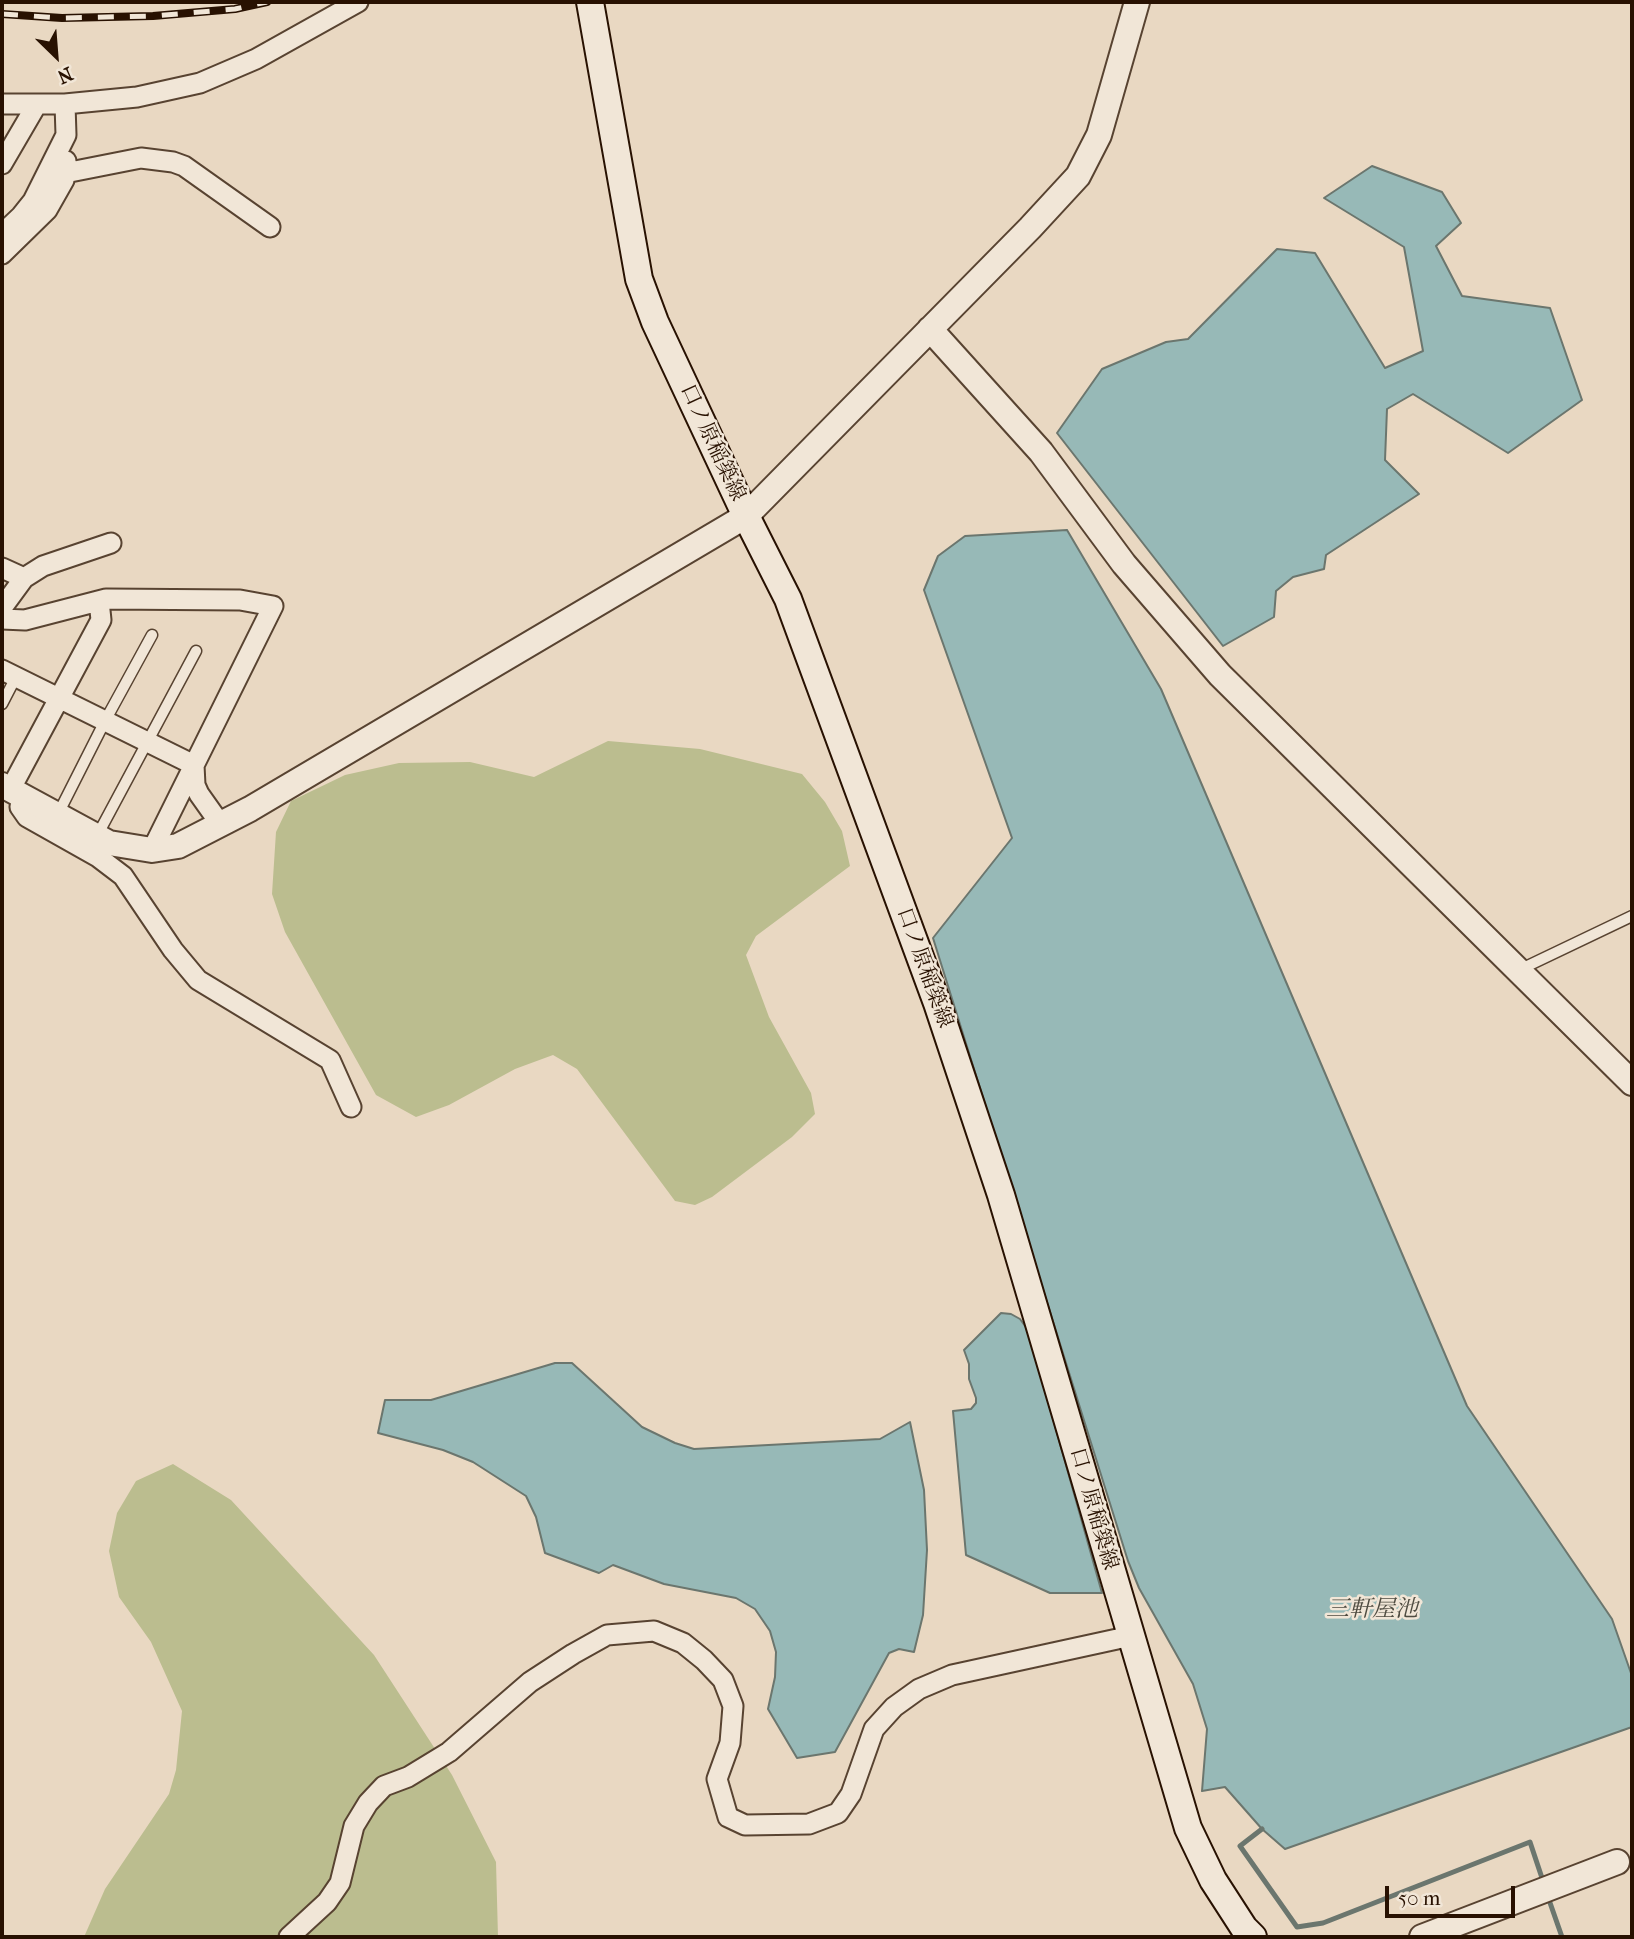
<!DOCTYPE html>
<meta charset="utf-8">
<style>
body{margin:0}
#map{position:relative;width:1634px;height:1939px;overflow:hidden;background:#e9d8c2;font-family:"IM FELL French Canon",serif}
canvas{display:block}
.frame{position:absolute;inset:0;border:4px solid #281101;pointer-events:none}
.north{position:absolute;left:21px;top:21px;width:70px;height:70px;-webkit-text-stroke:5px #f1e6d7;paint-order:stroke;rotate:155deg;font-size:19px;font-weight:700;line-height:28px;text-align:center;color:#281101}
.north::after{content:'';display:block;margin:auto;width:24px;height:32px;background:#281101;clip-path:polygon(50% 0,100% 100%,50% 72%,0 100%)}
.scale{position:absolute;left:1385px;top:1886px;width:130px;height:32px;box-sizing:border-box;border:4px solid #281101;border-top:0;padding-left:9px;font-size:21px;line-height:24px;white-space:nowrap;color:#281101;-webkit-text-stroke:5px #f1e6d7;paint-order:stroke}
</style>
<div id="map">
<canvas width="1634" height="1939"></canvas>
<div class="frame"></div>
<div class="north">N</div>
<div class="scale">50 m</div>
</div>
<script>
const ctx = document.querySelector('canvas').getContext('2d');
ctx.lineJoin = 'round';
function fill(path, color) { ctx.fillStyle = color; ctx.fill(path, 'evenodd'); }
const shape = rows => new Path2D(rows.map(r => 'M' + r).join(''));
function stroke(path, color, width, dash) { ctx.strokeStyle = color; ctx.lineWidth = width; ctx.lineCap = dash ? 'butt' : 'round'; ctx.setLineDash(dash || []); ctx.stroke(path); }
function label(font, color, halo, rows, align = 'center') {
  ctx.font = font + ' "IM FELL French Canon","Noto Serif JP",serif'; ctx.lineWidth = 5; ctx.setLineDash([]); ctx.textBaseline = 'middle'; ctx.strokeStyle = halo; ctx.fillStyle = color; for (const [text, x, y, turn = 0] of rows) {
    ctx.save(); ctx.translate(x, y); ctx.rotate((+turn || 0) * Math.PI / 180); ctx.textAlign = isNaN(turn) ? turn : align; if (halo) ctx.strokeText(text, 0, 0); ctx.fillText(text, 0, 0); ctx.restore();
  }
}
const green = shape([
 [608,741,700,749,802,774,825,802,842,831,850,866,756,936,746,955,769,1017,811,1093,815,1114,792,1137,712,1197,695,1205,675,1201,577,1069,553,1055,515,1069,449,1105,416,1117,376,1095,285,932,272,894,276,832,291,801,345,775,399,763,470,762,534,777],
 [173,1464,231,1500,374,1655,452,1775,496,1862,498,1937,84,1937,105,1889,169,1794,176,1770,182,1711,151,1642,119,1597,109,1551,117,1513,136,1481]
]);
const water = shape([
 [1372,166,1442,192,1461,223,1436,246,1462,296,1550,308,1582,400,1508,453,1413,394,1387,409,1385,460,1419,494,1326,555,1324,569,1293,577,1276,591,1274,617,1223,646,1057,433,1102,369,1166,342,1188,339,1277,249,1315,253,1385,368,1423,351,1404,247,1324,198,1372,166],
 [1067,530,1161,689,1467,1406,1612,1619,1632,1676,1632,1727,1285,1849,1262,1829,1225,1787,1202,1791,1207,1729,1193,1684,1139,1588,1128,1561,933,938,1012,838,924,590,938,556,965,536,1067,530],
 [1001,1313,1011,1314,1020,1319,1028,1330,1102,1593,1050,1593,966,1555,953,1411,971,1409,976,1403,976,1398,969,1379,969,1364,964,1350,1001,1313],
 [555,1363,572,1363,642,1427,675,1443,694,1449,880,1439,910,1422,924,1490,927,1550,923,1615,914,1652,899,1649,889,1653,835,1752,797,1758,768,1709,775,1677,776,1652,770,1631,755,1609,736,1598,664,1584,613,1565,599,1573,545,1553,536,1517,526,1496,473,1462,443,1450,378,1433,385,1400,431,1400,555,1363]
]);
const stream = shape([
 [1262,1829,1240,1846,1297,1927,1323,1923,1530,1842,1544,1884],
 [1548,1897,1562,1937]
]);
const service = shape([
 [2,704,16,677],
 [58,814,105,721,152,635],
 [97,836,196,651],
 [1519,970,1632,916]
]);
const minor = shape([
 [2,104,65,104,137,97,200,83,256,59,358,2],
 [2,164,37,104],
 [65,173,141,158,173,162,184,166,270,227],
 [2,234,21,216,33,201,66,135,65,104],
 [2,254,47,210,64,180,66,161],
 [2,568,24,578],
 [2,608,24,578,43,566,111,543],
 [2,619,25,620,106,599,240,600,273,606,152,850],
 [2,670,194,765,195,785,199,794,221,825],
 [10,790,101,620,99,601],
 [22,796,20,807,27,817,98,857,123,876,173,950,198,980,330,1060,351,1107],
 [289,1937,327,1902,340,1883,354,1826,368,1803,384,1786,408,1777,449,1752,530,1682,573,1654,607,1635,654,1631,683,1643,704,1660,723,1680,733,1706,730,1743,717,1779,728,1817,745,1825,809,1824,838,1813,851,1794,874,1729,894,1707,919,1689,952,1675,1131,1636]
]);
const tertiary = shape([
 [930,329,1041,452,1124,564,1220,675,1632,1083],
 [2,785,109,843,152,850,178,846,250,809,746,516,1030,228,1078,176,1099,135,1137,2],
 [1422,1937,1617,1862]
]);
const secondary = shape([
 [590,2,639,279,655,322,746,516,788,599,937,1003,1001,1195,1188,1828,1213,1880,1244,1928,1253,1937]
]);
const rail = shape([
 [2,14,62,18,153,16,235,9,267,2]
]);
const streetNames = [
 ["口ノ原稲築線",712,443,65],
 ["口ノ原稲築線",924,968,70],
 ["口ノ原稲築線",1093,1509,74]
];
const waterNames = [
 ["三軒屋池",1372,1610]
];
fill(green, '#bbbd8f');
fill(water, '#97b9b7');
stroke(water, '#6b766e', 2);
stroke(stream, '#6b766e', 5);
stroke(service, '#584331', 13);
stroke(minor, '#584331', 23);
stroke(tertiary, '#584331', 28);
stroke(secondary, '#281101', 30);
stroke(service, '#f1e6d7', 10);
stroke(minor, '#f1e6d7', 19);
stroke(tertiary, '#f1e6d7', 24);
stroke(secondary, '#f1e6d7', 26);
stroke(rail, '#281101', 8);
stroke(rail, '#f1e6d7', 5, [16]);
label('21px', '#281101', '#f1e6d7', streetNames);
label('italic 23px', '#4f4c41', '#f1e6d7', waterNames);
</script>
